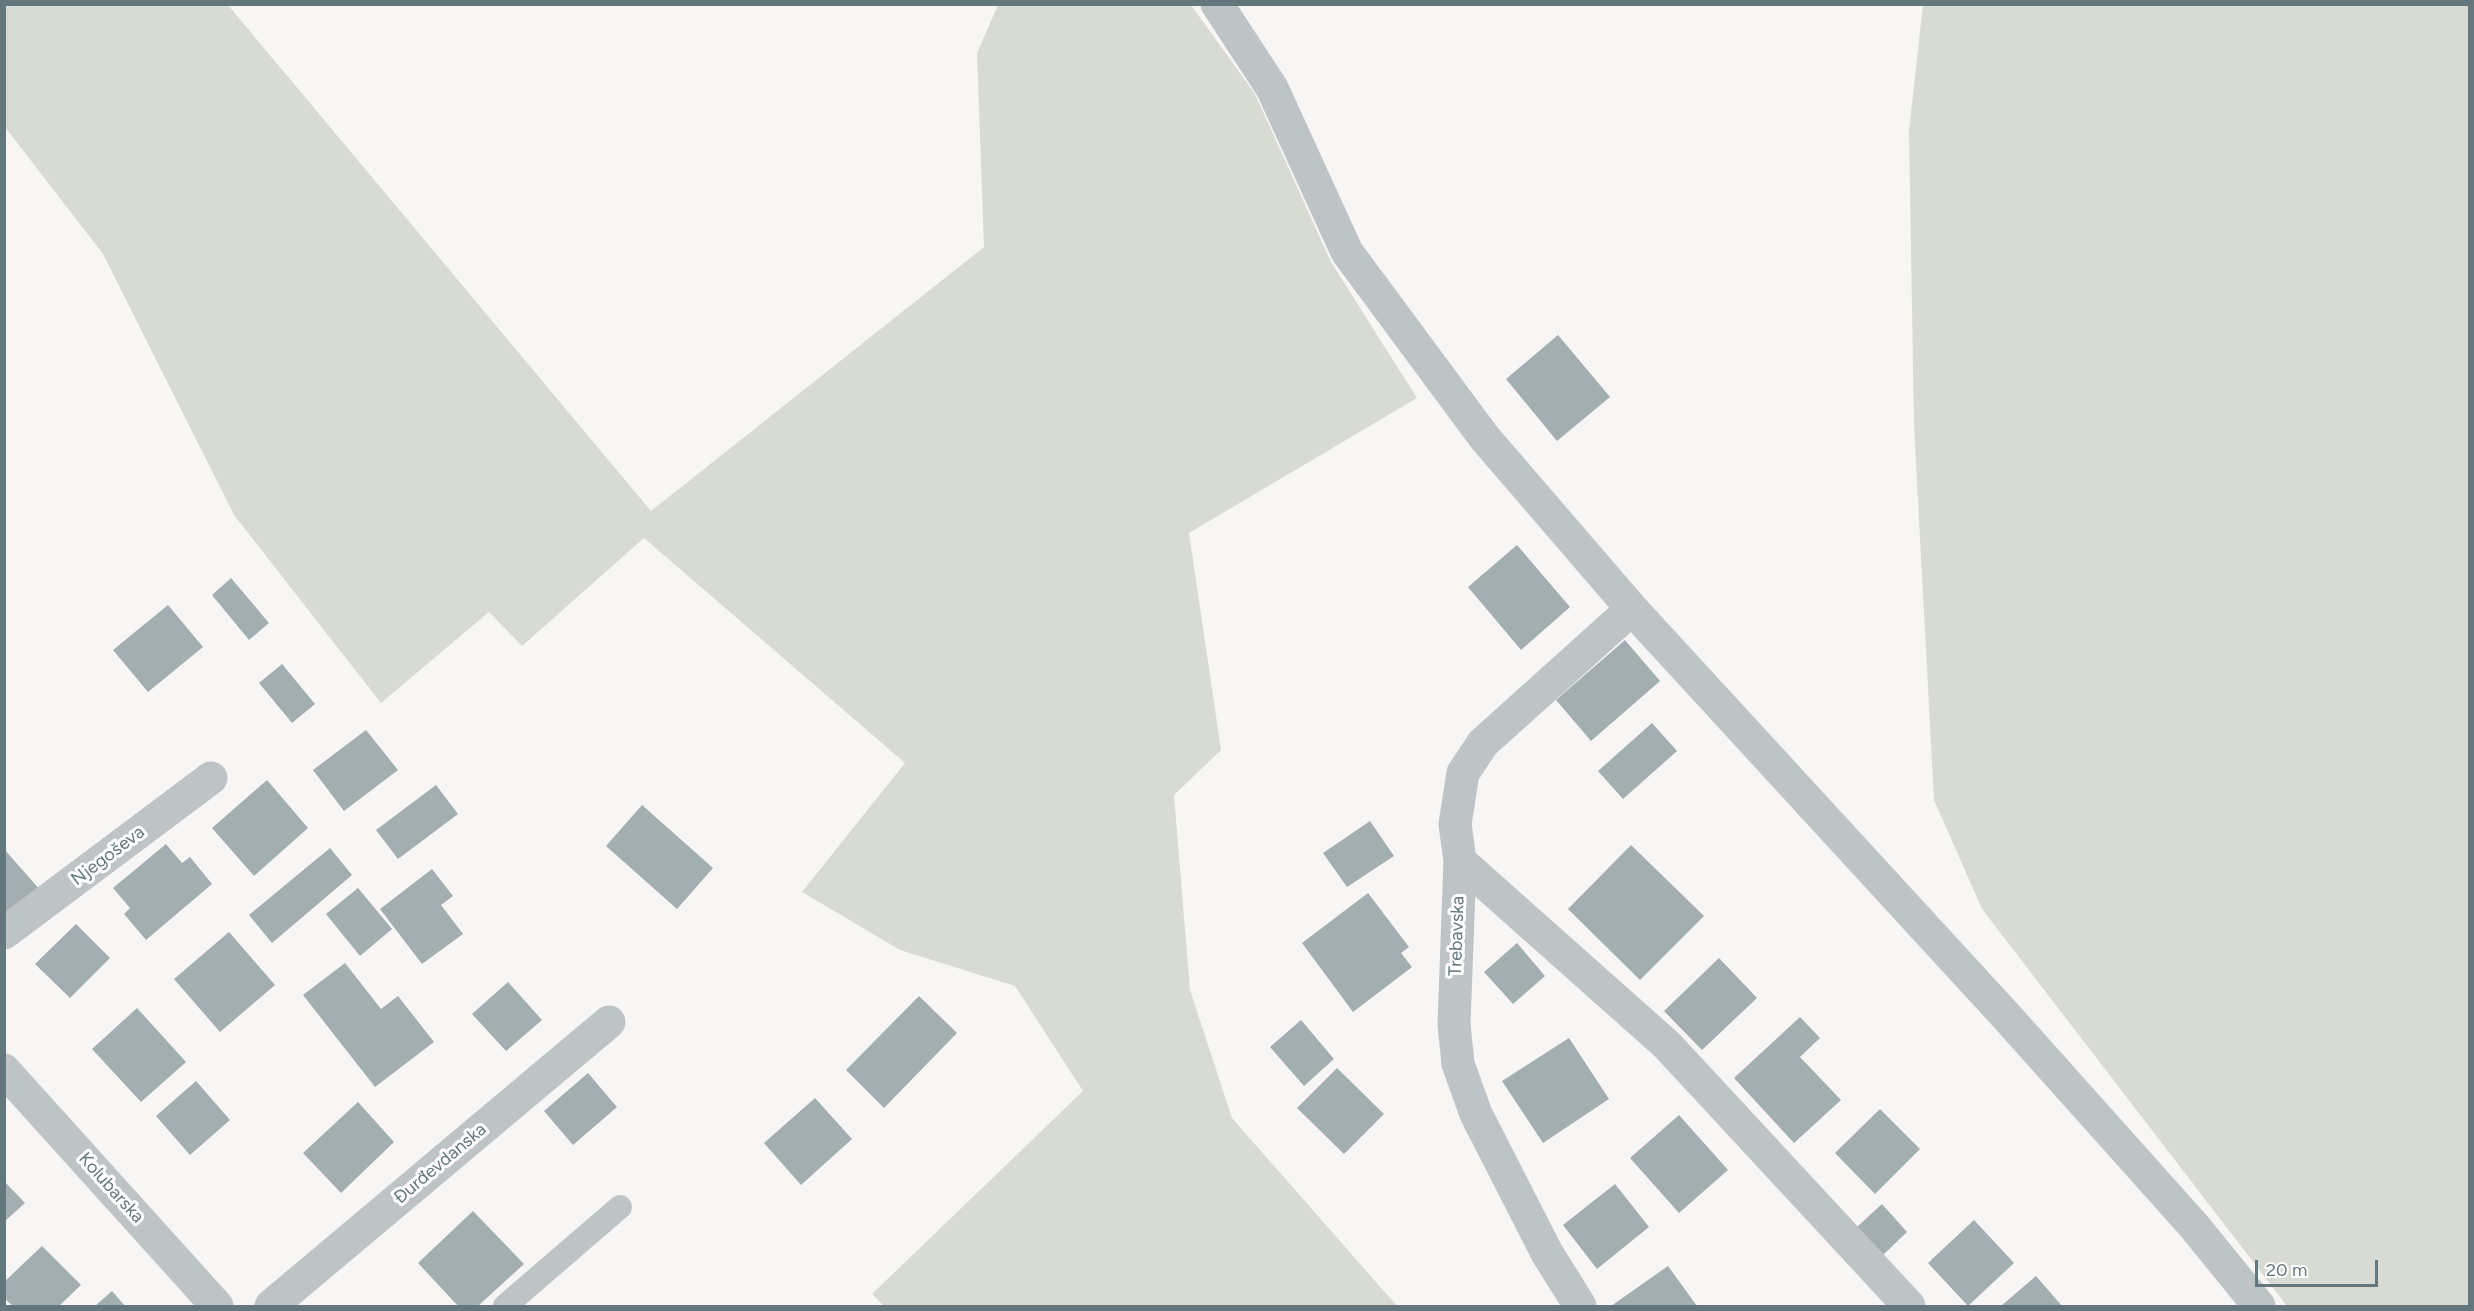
<!DOCTYPE html>
<meta charset="utf-8">
<style>
body{margin:0}
#map{position:relative;width:2474px;height:1311px;overflow:hidden;background:#f7f6f4;font-family:Figtree,sans-serif}
canvas{display:block}
.frame{position:absolute;inset:0;border:6px solid #64777c;pointer-events:none}
.scale{position:absolute;left:2255px;top:1260px;width:123px;height:27px;box-sizing:border-box;border:3px solid #64777c;border-top:0;padding-left:8px;font-size:18px;line-height:21px;white-space:nowrap;color:#64777c;-webkit-text-stroke:4px #fff;paint-order:stroke}
</style>
<div id="map">
<canvas width="2474" height="1311"></canvas>
<div class="frame"></div>
<div class="scale">20 m</div>
</div>
<script>
const ctx = document.querySelector('canvas').getContext('2d');
ctx.lineJoin = 'round';
function fill(path, color) { ctx.fillStyle = color; ctx.fill(path, 'evenodd'); }
const shape = rows => new Path2D(rows.map(r => 'M' + r).join(''));
function stroke(path, color, width, dash) { ctx.strokeStyle = color; ctx.lineWidth = width; ctx.lineCap = dash ? 'butt' : 'round'; ctx.setLineDash(dash || []); ctx.stroke(path); }
function label(font, color, halo, rows, align = 'center') {
  ctx.font = font + ' Figtree,sans-serif'; ctx.lineWidth = 6; ctx.setLineDash([]); ctx.textBaseline = 'middle'; ctx.strokeStyle = halo; ctx.fillStyle = color; for (const [text, x, y, turn = 0] of rows) {
    ctx.save(); ctx.translate(x, y); ctx.rotate((+turn || 0) * Math.PI / 180); ctx.textAlign = isNaN(turn) ? turn : align; if (halo) ctx.strokeText(text, 0, 0); ctx.fillText(text, 0, 0); ctx.restore();
  }
}
const green = shape([
 [5,4,228,5,651,511,984,247,977,53,998,5,1191,5,1255,94,1331,262,1417,398,1189,533,1221,750,1174,795,1190,990,1232,1118,1397,1306,884,1306,872,1294,1083,1091,1015,986,900,950,802,892,905,763,644,538,522,646,489,612,381,703,234,515,103,254,5,127],
 [1923,4,2469,5,2469,1306,2287,1306,1982,909,1934,800,1914,426,1909,131]
]);
const building = shape([
 [1558,335,1610,397,1557,441,1506,379],
 [1517,545,1570,607,1521,650,1468,587],
 [231,578,269,623,249,640,212,595],
 [168,605,203,647,148,692,113,650],
 [1625,640,1660,681,1591,741,1556,700],
 [282,664,315,704,292,723,259,683],
 [1652,723,1677,751,1623,799,1598,771],
 [366,730,398,770,344,811,313,770],
 [267,780,308,828,254,876,212,828],
 [436,785,458,814,398,859,376,830],
 [642,805,713,868,677,909,606,846],
 [1370,821,1394,856,1347,887,1323,853],
 [166,844,182,863,190,857,212,884,146,940,124,914,130,908,113,888],
 [1631,845,1704,916,1640,980,1568,909],
 [330,848,352,875,272,943,249,915],
 [4,849,41,891,4,922],
 [432,869,453,896,441,905,463,934,422,964,380,909],
 [358,888,392,929,360,956,326,914],
 [1368,893,1409,947,1401,953,1412,967,1353,1012,1302,943],
 [76,924,110,958,70,998,35,964],
 [229,932,275,985,220,1032,174,979],
 [1517,943,1545,976,1513,1004,1484,972],
 [1719,958,1757,998,1702,1050,1664,1011],
 [345,963,381,1009,398,996,434,1042,375,1087,303,995],
 [508,982,542,1020,506,1051,472,1014],
 [919,996,957,1033,884,1108,846,1070],
 [137,1008,186,1062,141,1102,92,1049],
 [1800,1017,1820,1038,1800,1057,1841,1100,1794,1143,1734,1078],
 [1301,1020,1334,1059,1304,1086,1270,1047],
 [1569,1038,1609,1099,1543,1143,1502,1081],
 [1337,1068,1384,1114,1344,1154,1297,1108],
 [588,1073,617,1107,573,1145,544,1111],
 [196,1081,230,1120,190,1155,156,1116],
 [815,1098,852,1139,801,1185,764,1143],
 [358,1102,394,1142,341,1193,303,1153],
 [1880,1109,1920,1149,1875,1194,1835,1153],
 [1679,1115,1728,1170,1679,1213,1630,1158],
 [4,1181,25,1203,4,1222],
 [1615,1184,1649,1227,1597,1269,1563,1225],
 [1882,1204,1907,1232,1883,1255,1857,1227],
 [473,1211,524,1264,478,1306,458,1306,418,1263],
 [1974,1220,2014,1263,1968,1306,1928,1263],
 [42,1246,81,1285,59,1306,13,1306,4,1298,4,1282],
 [1668,1266,1697,1306,1611,1306],
 [2036,1276,2062,1306,2001,1306],
 [112,1291,125,1306,95,1306]
]);
const lane = shape([
 [505,1306,620,1207]
]);
const street = shape([
 [1217,4,1272,88,1347,252,1484,437,1632,609,2007,1017,2194,1226,2259,1306],
 [1460,861,1667,1045,1909,1306],
 [4,933,211,778],
 [4,1070,217,1306],
 [271,1306,609,1022],
 [1580,1306,1547,1253,1476,1114,1458,1064,1454,1024,1460,861,1455,824,1463,773,1483,743,1632,609]
]);
const streetNames = [
 ["Njegoševa",108,856,-37],
 ["Trebavska",1457,936,-88],
 ["Đurđevdanska",440,1164,-40],
 ["Kolubarska",111,1188,48]
];
fill(green, '#d8dbd3');
fill(building, '#a3aeb0');
stroke(lane, '#bec3c5', 24);
stroke(street, '#bec3c5', 33);
label('18px', '#64777c', '#fff', streetNames);
</script>
